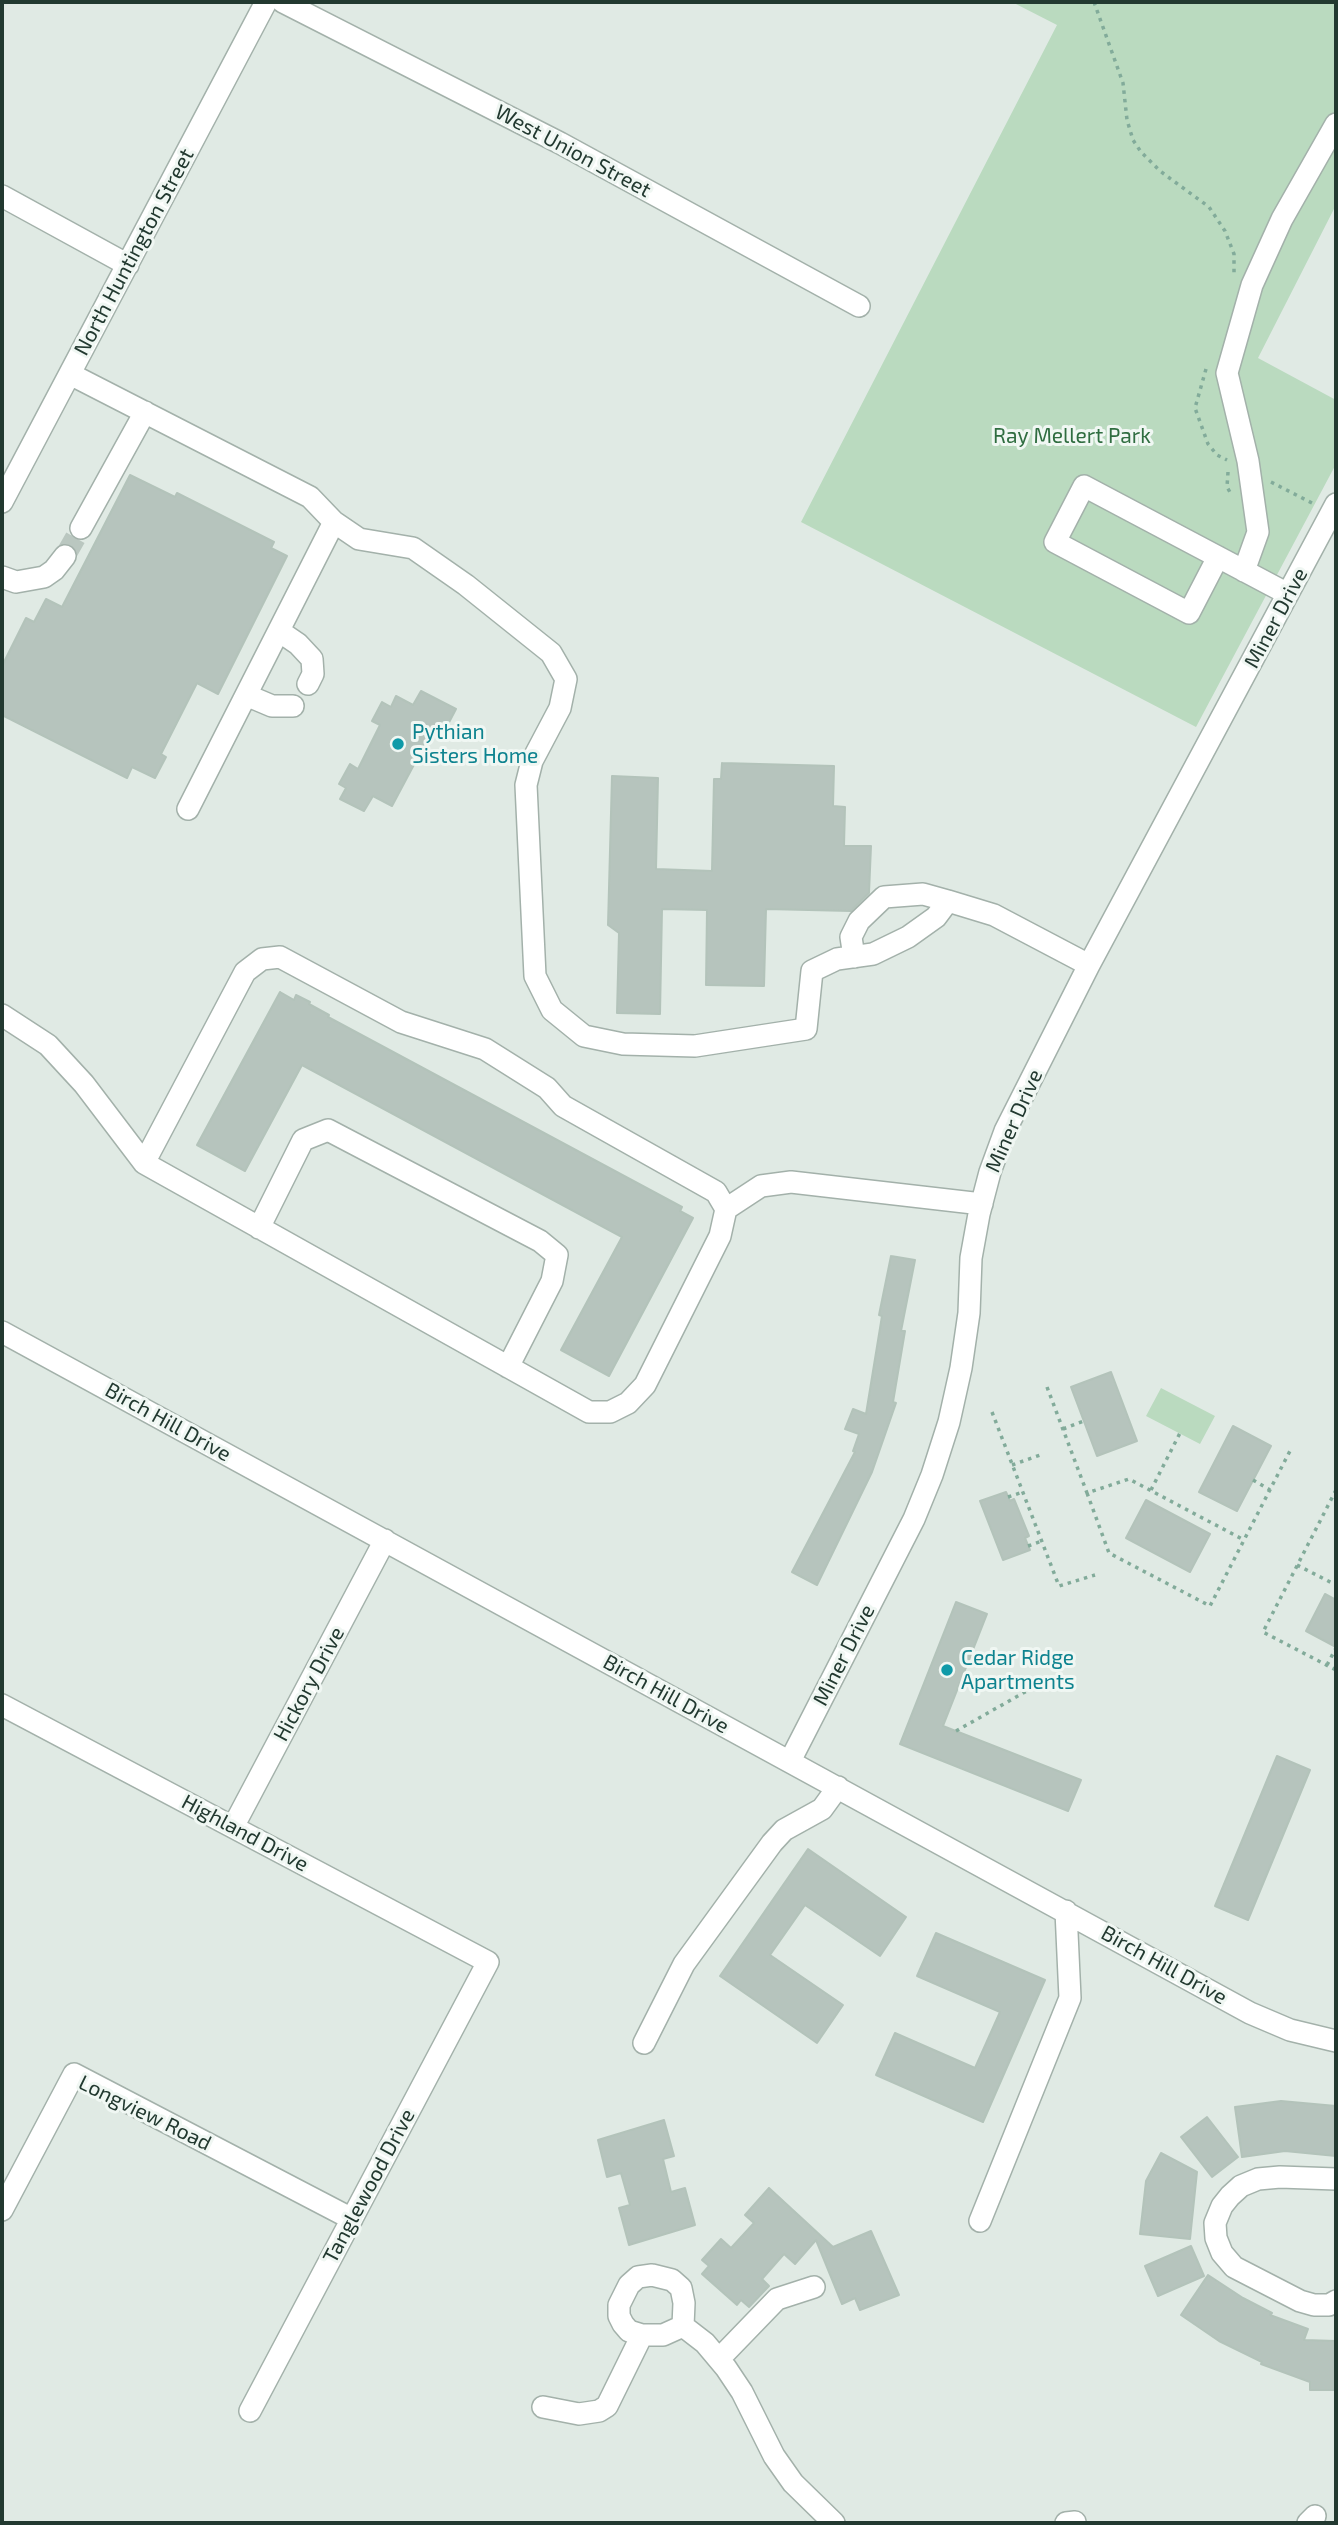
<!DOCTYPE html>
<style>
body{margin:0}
#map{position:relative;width:1338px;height:2525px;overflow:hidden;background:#e0eae4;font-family:"Exo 2",sans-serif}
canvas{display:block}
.frame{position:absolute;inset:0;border:4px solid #223930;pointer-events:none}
</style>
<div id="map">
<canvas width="1338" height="2525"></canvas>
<div class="frame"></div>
</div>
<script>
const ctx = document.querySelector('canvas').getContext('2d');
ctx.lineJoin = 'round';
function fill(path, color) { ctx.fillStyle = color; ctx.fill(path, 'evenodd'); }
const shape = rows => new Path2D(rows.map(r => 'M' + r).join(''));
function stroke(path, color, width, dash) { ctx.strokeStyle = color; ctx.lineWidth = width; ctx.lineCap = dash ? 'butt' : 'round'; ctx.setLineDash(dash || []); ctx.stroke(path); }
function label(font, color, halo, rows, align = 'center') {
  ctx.font = font + ' "Exo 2",sans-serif'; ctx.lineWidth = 6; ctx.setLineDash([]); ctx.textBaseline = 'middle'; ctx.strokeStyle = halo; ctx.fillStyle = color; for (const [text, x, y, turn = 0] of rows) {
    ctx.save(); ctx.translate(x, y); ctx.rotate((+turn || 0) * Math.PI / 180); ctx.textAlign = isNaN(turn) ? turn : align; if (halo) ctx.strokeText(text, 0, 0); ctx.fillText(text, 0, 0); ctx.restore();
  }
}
const green = shape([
 [1012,2,1336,2,1336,205,1258,358,1336,400,1336,464,1196,727,801,522,1057,25],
 [1161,1388,1215,1416,1200,1444,1146,1416]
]);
const building = shape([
 [130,475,175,497,177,493,274,542,271,548,287,556,218,694,197,683,161,754,166,757,155,778,132,767,127,778,2,715,2,666,26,618,34,622,46,599,62,607,130,475],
 [421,691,456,709,444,732,434,727,392,806,373,796,364,811,340,799,346,788,339,784,350,764,358,769,380,725,372,721,382,702,391,707,396,696,413,705,421,691],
 [722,763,834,766,833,806,845,807,844,846,871,846,869,893,851,911,766,909,764,986,706,985,707,910,662,909,660,1014,617,1013,619,933,608,925,612,776,658,778,656,869,712,871,714,779,721,779,722,763],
 [280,992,294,1000,296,995,310,1002,309,1004,329,1015,328,1017,682,1207,680,1211,693,1218,609,1376,561,1350,622,1237,302,1065,245,1171,197,1145,280,992],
 [891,1256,915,1260,901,1331,905,1331,893,1402,896,1403,872,1472,817,1585,792,1572,855,1452,853,1451,859,1434,845,1429,853,1409,866,1414,882,1316,879,1315,891,1256],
 [1111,1372,1137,1441,1097,1456,1071,1387,1111,1372],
 [1233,1426,1271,1446,1237,1511,1199,1492,1233,1426],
 [1006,1492,1010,1501,1014,1499,1029,1536,1025,1538,1030,1550,1003,1560,980,1501,1006,1492],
 [1146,1500,1210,1534,1190,1572,1126,1538,1146,1500],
 [1325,1594,1336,1600,1336,1647,1306,1631,1325,1594],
 [956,1602,987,1614,943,1726,1081,1780,1068,1811,900,1744,956,1602],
 [1277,1756,1310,1770,1248,1920,1215,1906,1277,1756],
 [808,1849,906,1917,880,1956,805,1905,770,1955,843,2005,817,2043,720,1976,808,1849],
 [936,1933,1045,1980,983,2122,876,2075,895,2033,975,2068,1000,2012,917,1976,936,1933],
 [1281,2101,1336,2106,1336,2156,1285,2151,1242,2157,1235,2107,1281,2101],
 [1207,2117,1238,2157,1212,2177,1181,2137,1207,2117],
 [664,2120,674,2156,663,2159,671,2192,685,2188,695,2225,629,2245,619,2208,630,2205,621,2173,607,2177,598,2140,664,2120],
 [1161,2153,1197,2172,1190,2239,1140,2234,1146,2181,1161,2153],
 [769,2188,833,2247,871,2231,899,2295,860,2310,855,2298,842,2304,816,2240,795,2264,784,2254,762,2279,769,2286,749,2307,741,2300,737,2305,702,2274,709,2266,702,2260,721,2239,731,2248,754,2223,745,2215,769,2188],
 [1191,2246,1204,2276,1158,2296,1145,2266,1191,2246],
 [1208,2275,1243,2298,1272,2313,1270,2315,1308,2329,1304,2340,1336,2341,1336,2390,1310,2390,1310,2382,1261,2364,1262,2362,1219,2341,1181,2315,1208,2275]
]);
const minorTunnel = shape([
 [65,556,81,528]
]);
const path = shape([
 [1094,2,1123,83,1127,120,1133,140,1141,152,1160,171,1209,207,1225,231,1234,254,1234,274],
 [1206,369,1195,408,1208,444,1217,455,1227,460],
 [1228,472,1227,487,1231,494],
 [1271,482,1314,504],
 [1047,1387,1087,1493,1129,1479,1244,1540],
 [992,1412,1059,1586,1095,1575],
 [1063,1429,1084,1421],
 [1012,1465,1043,1454],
 [1253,1480,1270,1490],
 [1151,1490,1180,1433],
 [1336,1490,1263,1632,1336,1670],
 [1087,1493,1109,1553,1210,1606,1292,1447],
 [1008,1497,1023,1492],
 [1028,1546,1042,1541],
 [1297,1565,1336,1585],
 [1327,1665,1336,1648],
 [956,1731,1032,1688]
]);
const minor = shape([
 [283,2,560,143,859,306],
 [2,196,128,265],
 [70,374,310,497,334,522,359,539,413,548,466,585,551,653,566,679,560,708,532,761,526,785,535,976,552,1010,584,1036,623,1044,695,1046,806,1029,812,971,837,959,873,954,908,937,936,917,948,901,994,915,1089,965],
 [2,502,266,2],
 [81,528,145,412],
 [1218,557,1189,613,1055,542,1084,486,1288,594],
 [1244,571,1258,532,1248,461,1227,373,1252,285,1282,219,1336,124],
 [2,577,16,582,44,577,54,570,65,556],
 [279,631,298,644,312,659,313,674,308,684],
 [246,695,272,706,293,706],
 [188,809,334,522],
 [854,957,851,937,859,921,884,897,923,894,948,901],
 [2,1015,48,1045,84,1084,144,1163,589,1412,610,1412,628,1403,645,1385,720,1236,726,1209,716,1192,563,1106,547,1088,485,1049,401,1022,280,957,262,959,245,972,144,1163],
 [726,1209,761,1186,791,1182,982,1204],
 [259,1228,303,1140,328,1130,540,1241,557,1255,552,1281,508,1367],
 [2,1332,1250,2013,1290,2030,1336,2041],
 [2,1705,488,1962,250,2411],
 [790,1761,914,1519,932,1475,949,1422,961,1368,969,1313,971,1258,979,1214,990,1172,1005,1131,1089,965,1336,504],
 [233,1827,385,1540],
 [644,2043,684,1964,772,1843,784,1830,822,1809,838,1787],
 [1336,2179,1280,2177,1258,2179,1241,2186,1230,2196,1222,2206,1215,2223,1216,2238,1222,2253,1234,2267,1300,2301,1314,2305,1329,2305,1336,2301],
 [2,2210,74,2074,352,2219],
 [980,2221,1070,1998,1066,1911],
 [652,2275,672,2280,681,2288,684,2303,683,2326,663,2335,642,2335,629,2331,623,2324,619,2316,619,2305,629,2285,638,2277,652,2275],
 [683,2326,705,2343,726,2368,742,2392,774,2456,793,2483,834,2523],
 [719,2359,777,2299,814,2287],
 [543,2407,579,2414,599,2411,607,2406,642,2335],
 [1066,2523,1075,2522],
 [1308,2523,1315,2516]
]);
const markers = [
 [398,744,7,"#0f9aa8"],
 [947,1670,7,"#0f9aa8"]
];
const streetNames = [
 ["West Union Street",573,151,28],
 ["North Huntington Street",134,252,-62],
 ["Miner Drive",1276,618,-62],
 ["Miner Drive",1014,1121,-66],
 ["Birch Hill Drive",168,1422,29],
 ["Miner Drive",844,1655,-63],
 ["Hickory Drive",309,1684,-62],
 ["Birch Hill Drive",666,1694,29],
 ["Highland Drive",245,1833,28],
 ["Birch Hill Drive",1164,1965,29],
 ["Longview Road",145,2113,26],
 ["Tanglewood Drive",369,2186,-62]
];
const parkNames = [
 ["Ray Mellert Park",1072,436]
];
const cultureNames = [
 ["Pythian",412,732],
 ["Sisters Home",412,756],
 ["Cedar Ridge",961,1658],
 ["Apartments",961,1682]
];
fill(green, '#badabf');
fill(building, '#b6c4bd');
stroke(building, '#b3c3ba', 2);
stroke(minorTunnel, '#bac7c0', 21, [21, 10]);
stroke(minor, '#a3b1aa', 24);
stroke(path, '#82ab9a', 3.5, [3.5, 5]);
stroke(minor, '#fff', 21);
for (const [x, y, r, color] of markers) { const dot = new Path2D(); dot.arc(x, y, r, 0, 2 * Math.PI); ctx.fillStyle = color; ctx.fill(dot); stroke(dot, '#f0f7f3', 2.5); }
label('21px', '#223930', '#f0f7f3', streetNames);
label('21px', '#2f6d40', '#f0f7f3', parkNames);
label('21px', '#0d838f', '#f0f7f3', cultureNames, 'left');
</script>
